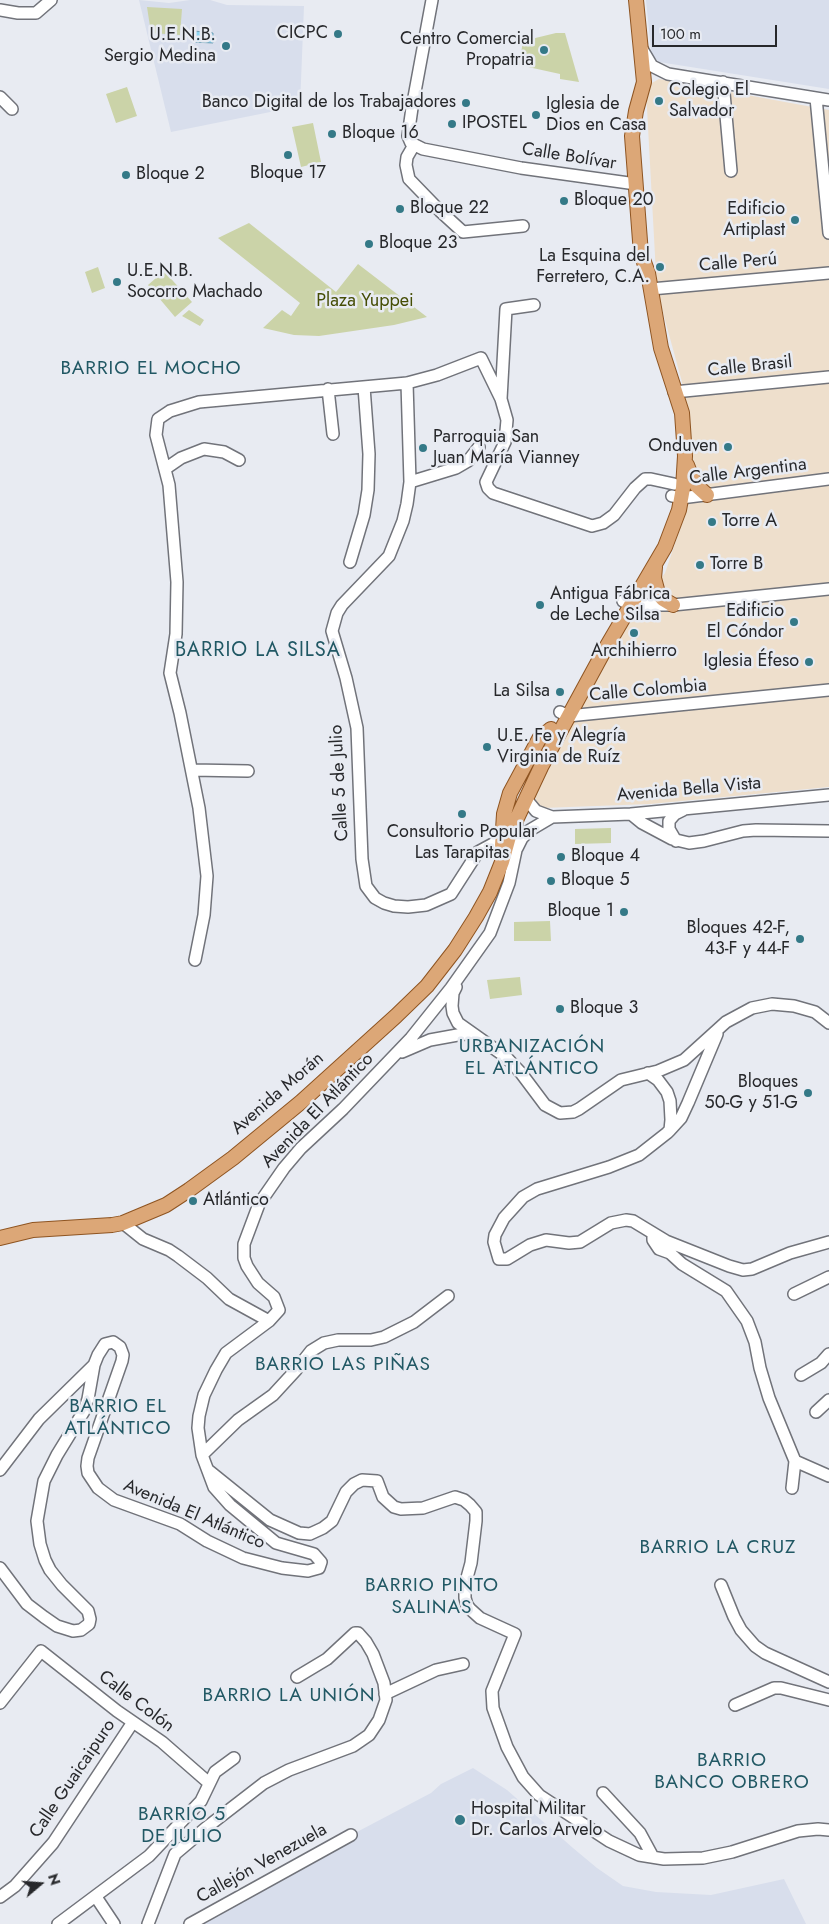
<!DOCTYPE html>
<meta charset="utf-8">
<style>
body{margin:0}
#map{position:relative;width:829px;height:1924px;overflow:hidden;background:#e8ebf2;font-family:Jost,sans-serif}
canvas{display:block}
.north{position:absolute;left:15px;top:1859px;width:50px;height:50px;-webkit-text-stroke:4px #e8ebf2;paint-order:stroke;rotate:72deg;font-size:14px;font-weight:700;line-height:20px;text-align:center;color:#27282b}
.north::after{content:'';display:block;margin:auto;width:18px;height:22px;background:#27282b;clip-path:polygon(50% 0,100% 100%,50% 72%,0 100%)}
.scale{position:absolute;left:652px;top:25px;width:125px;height:22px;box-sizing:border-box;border:2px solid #27282b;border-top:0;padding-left:6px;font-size:15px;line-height:18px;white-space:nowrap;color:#27282b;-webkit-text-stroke:4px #e8ebf2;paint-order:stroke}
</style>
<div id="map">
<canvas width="829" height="1924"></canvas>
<div class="north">N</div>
<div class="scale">100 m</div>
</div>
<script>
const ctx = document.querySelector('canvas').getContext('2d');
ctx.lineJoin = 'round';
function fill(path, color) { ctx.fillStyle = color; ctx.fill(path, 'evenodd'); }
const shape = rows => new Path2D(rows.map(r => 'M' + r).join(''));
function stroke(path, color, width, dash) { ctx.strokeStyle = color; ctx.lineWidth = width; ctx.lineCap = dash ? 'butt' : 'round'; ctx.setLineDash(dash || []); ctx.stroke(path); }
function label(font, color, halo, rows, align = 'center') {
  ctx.font = font + ' Jost,sans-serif'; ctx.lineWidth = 5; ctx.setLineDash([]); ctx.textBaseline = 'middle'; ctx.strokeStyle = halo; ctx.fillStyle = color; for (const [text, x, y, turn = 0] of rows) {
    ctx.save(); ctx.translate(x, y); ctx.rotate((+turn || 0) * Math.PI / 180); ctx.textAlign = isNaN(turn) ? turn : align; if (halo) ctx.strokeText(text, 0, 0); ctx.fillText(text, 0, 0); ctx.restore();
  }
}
const commercial = shape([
 [659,79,829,110,829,787,650,804,543,808,540,807,536,802,535,795,559,742,630,618,665,573,687,508,693,466,687,410,682,382,662,309,656,274,646,90,650,84]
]);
const built = shape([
 [139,0,169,3,190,0,210,0,227,5,304,6,300,106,171,132],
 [646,0,829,0,829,89,659,62,654,57,651,50],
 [473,1768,507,1790,573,1848,597,1868,623,1886,656,1892,711,1895,784,1879,806,1924,182,1924,431,1793,441,1784]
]);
const green = shape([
 [147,7,182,9,180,35,151,33],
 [556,33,565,33,579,82,560,79,560,74,519,65,523,41],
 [127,87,137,116,116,123,106,94],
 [313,123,321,162,301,167,292,127],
 [249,223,336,292,358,264,427,317,394,325,319,336,294,335,263,328,282,310,291,316,300,303,218,238],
 [98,267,105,288,92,293,85,272],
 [164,271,192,302,175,317,148,285],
 [189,310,204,320,200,326,182,316],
 [611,828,611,843,575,844,575,829],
 [550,921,551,941,514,941,514,922],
 [520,977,522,995,490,999,487,980]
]);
const water = shape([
 [194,31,213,33,213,43,193,42,194,31]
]);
const minor = shape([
 [432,0,412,108,408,136,411,143,423,149,521,168,636,184],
 [0,10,18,13,36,13,51,0],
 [642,49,652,66,668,74,829,100],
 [723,82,731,171],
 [0,97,12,109],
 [816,98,829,233],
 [414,145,407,157,406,165,409,179,440,211,463,232,523,226],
 [651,289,829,273],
 [407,383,410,482,407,504,403,521,389,556,342,605,337,613,332,631,346,678,357,728,362,859,366,886,375,898,384,903,394,906,408,907,426,905,451,894,478,852,502,839],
 [328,389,333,434],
 [674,392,829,377],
 [501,399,506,309,534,305],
 [165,469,181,458,204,449,224,452,239,460],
 [410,482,456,468,468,461,479,447],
 [672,496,681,498,829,479],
 [350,562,364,515,368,490,369,454,364,387],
 [623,601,631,605,673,605,829,589],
 [560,712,568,716,829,690],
 [192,770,248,771],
 [526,799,536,811,552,817,631,814,829,795],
 [631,814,642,823,672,839,689,843,704,841,743,831,756,830,829,831],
 [676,841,669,829,669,821,675,814,683,810],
 [517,848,522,838,530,830,552,817],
 [195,960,204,915,207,876,199,808,180,713,170,673,176,634,177,582,169,485,156,435,158,419,170,411,199,402,407,383,437,375,481,358,501,399,507,420,505,442,486,482,488,488,493,493,592,526,603,523,614,515,635,488,645,479,651,479,674,484],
 [456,987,453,993,452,1006,453,1013,458,1023,506,1057,521,1073,545,1105,560,1113,573,1112,579,1109,621,1080,658,1071,684,1060,726,1022,752,1008,772,1004,794,1006,815,1012,829,1023],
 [402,1052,430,1040,463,1034,475,1035],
 [648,1073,658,1080,667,1092,670,1101,671,1120,670,1130,667,1133,639,1155,609,1167,537,1189,523,1197,504,1218,495,1235,494,1242,499,1259,507,1259,530,1245,546,1240,569,1243,580,1242,611,1223,626,1220,633,1221,666,1241,729,1266,743,1270,752,1269,790,1253,829,1242],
 [670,1130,681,1118,688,1103,717,1034],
 [123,1223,143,1239,169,1250,178,1256,207,1278,229,1299,269,1321],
 [653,1233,653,1240,659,1249,670,1253,682,1264,726,1291,747,1321,755,1342,760,1368,769,1398,795,1461,792,1488],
 [794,1294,829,1277],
 [801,1375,821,1363,829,1354],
 [816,1412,829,1400],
 [202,1455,238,1420,273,1395,296,1370,311,1351,324,1343,338,1340,371,1340,384,1337,414,1322,448,1296],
 [795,1461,829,1476],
 [0,1470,39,1419,94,1365],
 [208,1470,270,1520,299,1533,310,1534,323,1528,332,1521,346,1492,354,1484,362,1480,377,1481,383,1497,394,1507,401,1509,423,1508,455,1497,464,1500,470,1505,476,1512,476,1521,471,1563,465,1585,465,1598,467,1605,470,1609,480,1618,515,1634,492,1691,493,1708,507,1747,523,1777,539,1795,609,1841,639,1855,664,1859,703,1858,732,1852,798,1831,818,1829,829,1830],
 [0,1568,27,1604,44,1617,57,1626,73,1631,81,1630,89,1624,90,1619,88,1611,62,1585,50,1570,45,1560,40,1544,37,1521,44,1481,57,1455,84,1411,88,1399,94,1365,98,1355,105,1344,113,1342,120,1347,123,1355,122,1361,88,1458,87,1466,88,1473,98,1488,114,1500,180,1524,207,1541,243,1558,282,1568,308,1571,319,1568,321,1562,314,1554,276,1543,230,1505,214,1487,202,1455,198,1428,199,1416,204,1395,216,1370,226,1353,269,1321,279,1310,274,1297,258,1283,247,1266,244,1258,244,1244,259,1204,284,1168,301,1148,343,1109,411,1038,451,988,490,933,509,883,516,850,517,820],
 [721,1585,734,1617,741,1630,755,1646,765,1653,829,1682],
 [385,1694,436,1670,463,1664],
 [0,1703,41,1651,117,1711,162,1742,209,1783],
 [735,1705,774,1688,781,1688,829,1700],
 [603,1793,640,1833,653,1857],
 [0,1897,15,1886,53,1843,133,1722],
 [96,1897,114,1924],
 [58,1924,149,1856,201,1801,215,1772,234,1758],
 [148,1924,175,1854,207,1827,264,1783,289,1770,353,1746,369,1735,379,1720,386,1700,384,1683,373,1654,366,1642,358,1633,355,1633,327,1659,297,1677],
 [190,1924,351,1835]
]);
const major = shape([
 [687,465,692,478,697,486,707,495],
 [655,567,654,578,658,593,663,599,673,605],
 [502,845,504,814,510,793,539,739,551,729],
 [0,1238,33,1230,112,1225,123,1223,166,1205,189,1190,233,1158,301,1102,396,1016,427,986,455,950,476,917,490,892,502,862,510,833,541,767,604,651,665,547,679,510,683,488,685,456,682,413,661,348,648,273,641,254,632,136,636,111,644,82,636,0]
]);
const markers = [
 [338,34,5,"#347987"],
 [226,46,5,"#347987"],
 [544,50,5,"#347987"],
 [659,101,5,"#347987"],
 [466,103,5,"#347987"],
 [536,115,5,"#347987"],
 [452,124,5,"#347987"],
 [332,134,5,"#347987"],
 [288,155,5,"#347987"],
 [126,175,5,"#347987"],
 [564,201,5,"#347987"],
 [400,209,5,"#347987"],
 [795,220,5,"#347987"],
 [369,244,5,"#347987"],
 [660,267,5,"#347987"],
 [117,282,5,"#347987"],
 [728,447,5,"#347987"],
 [423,448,5,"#347987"],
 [712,522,5,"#347987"],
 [700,565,5,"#347987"],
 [540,605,5,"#347987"],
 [794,622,5,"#347987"],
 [634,633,5,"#347987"],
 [809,662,5,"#347987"],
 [560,692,5,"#347987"],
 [487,747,5,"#347987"],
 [462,814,5,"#347987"],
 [561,857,5,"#347987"],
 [551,881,5,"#347987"],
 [624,912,5,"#347987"],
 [800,939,5,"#347987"],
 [560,1009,5,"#347987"],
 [808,1093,5,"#347987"],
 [193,1201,5,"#347987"],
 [460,1820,6,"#347987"]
];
const poiNames = [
 ["CICPC",328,34,"right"],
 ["U.E.N.B.",216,36,"right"],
 ["Sergio Medina",216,57,"right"],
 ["Centro Comercial",534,40,"right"],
 ["Propatria",534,61,"right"],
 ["Colegio El",669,91],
 ["Salvador",669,112],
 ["Banco Digital de los Trabajadores",456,103,"right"],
 ["Iglesia de",546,105],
 ["Dios en Casa",546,126],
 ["IPOSTEL",462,124],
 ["Bloque 16",342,134],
 ["Bloque 17",288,174,"center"],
 ["Bloque 2",136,175],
 ["Bloque 20",574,201],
 ["Bloque 22",410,209],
 ["Edificio",785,210,"right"],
 ["Artiplast",785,231,"right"],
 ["Bloque 23",379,244],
 ["La Esquina del",650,257,"right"],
 ["Ferretero, C.A.",650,278,"right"],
 ["U.E.N.B.",127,272],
 ["Socorro Machado",127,293],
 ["Parroquia San",433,438],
 ["Juan María Vianney",433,459],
 ["Onduven",718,447,"right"],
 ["Torre A",722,522],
 ["Torre B",710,565],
 ["Antigua Fábrica",550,595],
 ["de Leche Silsa",550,616],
 ["Edificio",784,612,"right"],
 ["El Cóndor",784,633,"right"],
 ["Archihierro",634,652,"center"],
 ["Iglesia Éfeso",799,662,"right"],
 ["La Silsa",550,692,"right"],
 ["U.E. Fe y Alegría",497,737],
 ["Virginia de Ruíz",497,758],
 ["Consultorio Popular",462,833,"center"],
 ["Las Tarapitas",462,854,"center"],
 ["Bloque 4",571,857],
 ["Bloque 5",561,881],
 ["Bloque 1",614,912,"right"],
 ["Bloques 42-F,",790,929,"right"],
 ["43-F y 44-F",790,950,"right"],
 ["Bloque 3",570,1009],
 ["Bloques",798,1083,"right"],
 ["50-G y 51-G",798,1104,"right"],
 ["Atlántico",203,1201],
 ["Hospital Militar",471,1810],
 ["Dr. Carlos Arvelo",471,1831]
];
const streetNames = [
 ["Calle Bolívar",569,157,9],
 ["Calle Perú",738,263,-5],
 ["Calle Brasil",750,367,-6],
 ["Calle Argentina",748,472,-7],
 ["Calle Colombia",648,691,-5],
 ["Calle 5 de Julio",340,783,-93],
 ["Avenida Bella Vista",689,790,-5],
 ["Avenida Morán",278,1094,-41],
 ["Avenida El Atlántico",318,1111,-46],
 ["Avenida El Atlántico",194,1515,23],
 ["Calle Colón",136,1702,37],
 ["Calle Guaicaipuro",73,1779,-56],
 ["Callejón Venezuela",262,1864,-29]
];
const parkNames = [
 ["Plaza Yuppei",365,302]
];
const neighbourhoodNames = [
 ["BARRIO EL MOCHO",151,369],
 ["URBANIZACIÓN",532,1047],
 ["EL ATLÁNTICO",532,1069],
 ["BARRIO LAS PIÑAS",343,1365],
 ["BARRIO EL",118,1407],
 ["ATLÁNTICO",118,1429],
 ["BARRIO LA CRUZ",718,1548],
 ["BARRIO PINTO",432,1586],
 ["SALINAS",432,1608],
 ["BARRIO LA UNIÓN",289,1696],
 ["BARRIO",732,1761],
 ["BANCO OBRERO",732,1783],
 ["BARRIO 5",182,1815],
 ["DE JULIO",182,1837]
];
const quarterNames = [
 ["BARRIO LA SILSA",258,651]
];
fill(commercial, '#eedfcc');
fill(built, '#d8deec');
fill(green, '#cbd3a8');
fill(water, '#8ed4f1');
stroke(water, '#6fa0b6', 1);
stroke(minor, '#71737a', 14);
stroke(major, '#8e5421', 16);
stroke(minor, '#fff', 11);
stroke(major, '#dca777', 14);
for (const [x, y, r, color] of markers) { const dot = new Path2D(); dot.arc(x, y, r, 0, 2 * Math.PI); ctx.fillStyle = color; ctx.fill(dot); stroke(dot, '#e8ebf2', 2); }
label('18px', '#27282b', '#e8ebf2', poiNames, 'left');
label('18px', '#27282b', '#e8ebf2', streetNames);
label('18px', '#454d05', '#e8ebf2', parkNames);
ctx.letterSpacing = '1px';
label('19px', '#215864', '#e8ebf2', neighbourhoodNames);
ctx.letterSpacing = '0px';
ctx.letterSpacing = '1px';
label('20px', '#215864', '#e8ebf2', quarterNames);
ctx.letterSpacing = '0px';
</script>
